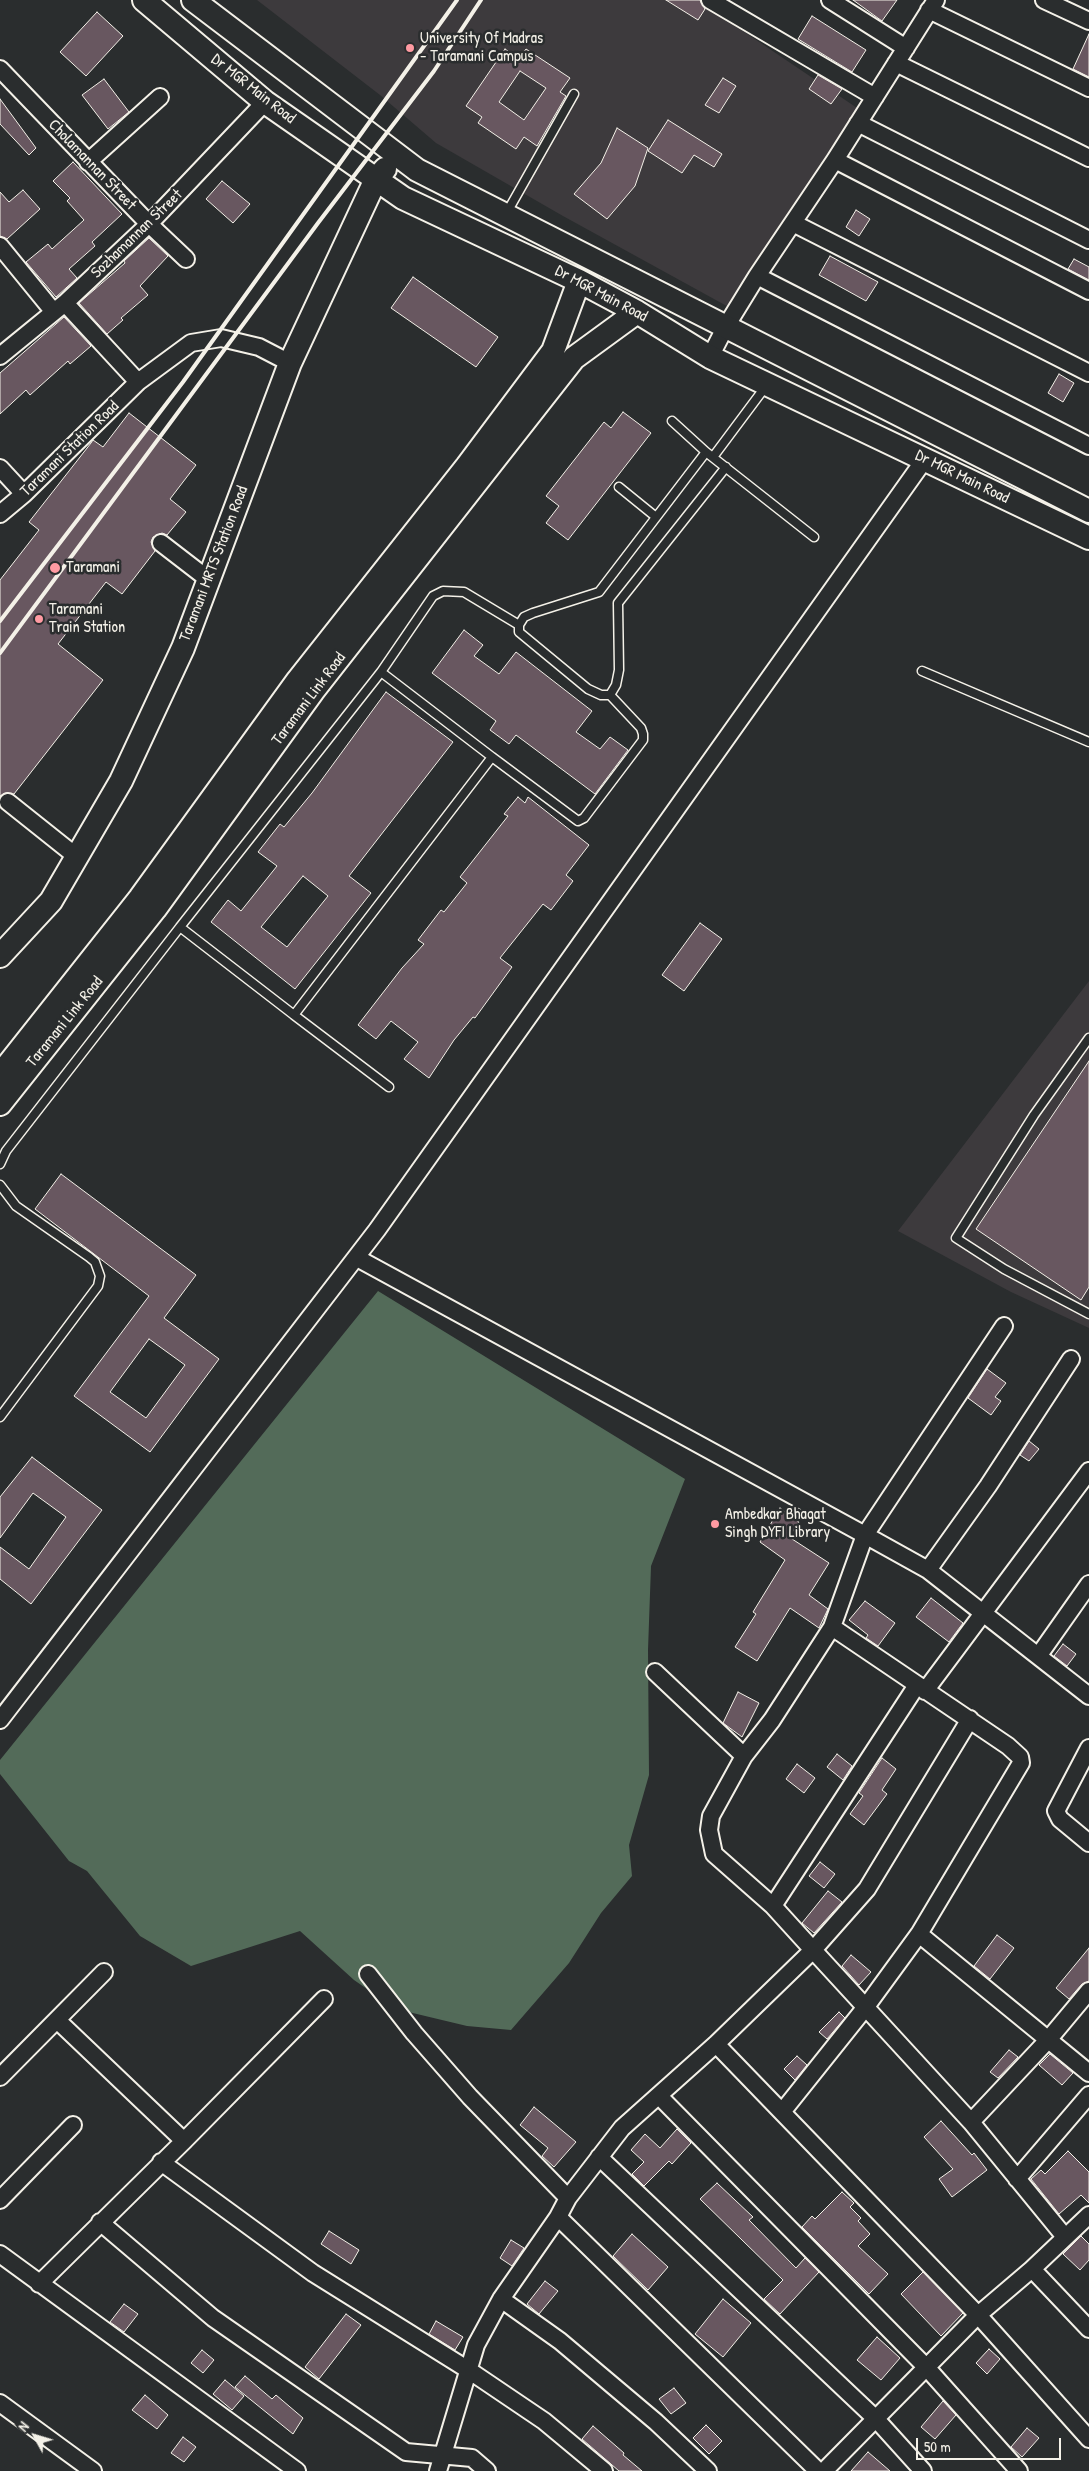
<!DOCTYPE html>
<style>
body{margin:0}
#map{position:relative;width:1089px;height:2471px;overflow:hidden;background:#2a2d2e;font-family:"Patrick Hand",sans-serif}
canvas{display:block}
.north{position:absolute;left:10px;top:2411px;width:50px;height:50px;-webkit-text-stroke:4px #2a2d2e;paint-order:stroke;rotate:309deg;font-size:14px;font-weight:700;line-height:20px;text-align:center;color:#f4f1e8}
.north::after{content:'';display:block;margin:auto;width:18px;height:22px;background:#f4f1e8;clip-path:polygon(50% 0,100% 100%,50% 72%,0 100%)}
.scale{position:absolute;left:916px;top:2438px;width:145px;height:22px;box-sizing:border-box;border:2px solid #f4f1e8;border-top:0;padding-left:6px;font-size:15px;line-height:18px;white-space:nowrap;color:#f4f1e8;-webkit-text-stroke:4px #2a2d2e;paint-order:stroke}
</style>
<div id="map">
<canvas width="1089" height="2471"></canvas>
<div class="north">N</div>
<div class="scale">50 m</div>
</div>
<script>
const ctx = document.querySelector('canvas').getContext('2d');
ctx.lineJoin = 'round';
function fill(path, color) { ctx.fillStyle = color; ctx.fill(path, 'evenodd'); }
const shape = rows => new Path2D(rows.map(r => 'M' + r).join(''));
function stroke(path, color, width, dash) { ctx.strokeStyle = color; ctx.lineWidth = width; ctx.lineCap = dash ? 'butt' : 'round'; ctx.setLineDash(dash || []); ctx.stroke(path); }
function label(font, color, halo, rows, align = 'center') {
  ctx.font = font + ' "Patrick Hand",sans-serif'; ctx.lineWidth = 5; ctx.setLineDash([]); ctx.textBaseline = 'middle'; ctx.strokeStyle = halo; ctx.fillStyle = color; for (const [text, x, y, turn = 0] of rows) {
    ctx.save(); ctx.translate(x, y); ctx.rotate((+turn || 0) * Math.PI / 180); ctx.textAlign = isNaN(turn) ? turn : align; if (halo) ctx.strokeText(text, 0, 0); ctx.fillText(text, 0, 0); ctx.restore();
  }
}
const built = shape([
 [257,0,697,0,866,114,734,310,563,216,436,143,380,95],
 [1089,981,1089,1328,1011,1292,898,1231]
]);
const green = shape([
 [378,1291,685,1479,651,1566,648,1650,649,1775,629,1845,632,1876,601,1913,569,1963,511,2030,467,2026,396,2009,354,1980,300,1931,191,1966,140,1936,87,1871,69,1861,0,1774,0,1760]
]);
const building = shape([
 [666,0,700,0,705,9,698,20,666,0],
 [853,0,897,0,882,21,853,0],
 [97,12,123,36,86,76,60,52,97,12],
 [812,16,866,50,852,72,798,39,812,16],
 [1089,34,1089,77,1073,69,1089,34],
 [505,49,519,59,526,49,570,78,560,92,566,96,537,146,524,137,516,149,478,123,482,117,466,106,505,49],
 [520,71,546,88,524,120,499,102,520,71],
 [818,75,842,89,831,104,809,89,818,75],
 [723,78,736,86,719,113,705,105,723,78],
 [104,79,129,112,108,129,82,95,104,79],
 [0,99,36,148,29,155,0,124,0,99],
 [668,120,722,154,714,167,694,155,682,173,648,151,668,120],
 [617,128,648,148,635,186,607,219,574,194,601,163,617,128],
 [73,162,122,214,92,242,95,246,69,269,77,278,56,297,26,262,48,244,52,249,84,220,67,201,70,198,53,181,73,162],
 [222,181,250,204,233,223,206,199,222,181],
 [23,190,40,209,7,239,0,236,0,192,9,202,23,190],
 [856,210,870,219,859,236,846,227,856,210],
 [149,238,168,256,140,286,148,295,121,318,123,320,107,334,79,303,125,263,124,261,149,238],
 [830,256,878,282,866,301,819,275,830,256],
 [1074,259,1089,267,1089,280,1068,269,1074,259],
 [413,277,498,337,476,367,391,308,413,277],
 [64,317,91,346,70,364,68,361,30,395,26,390,0,414,0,373,64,317],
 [1059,374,1074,383,1063,402,1048,393,1059,374],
 [623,412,651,433,568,540,546,523,559,506,546,496,604,422,611,428,623,412],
 [129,413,196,465,170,499,186,512,167,535,162,533,153,537,151,542,155,551,122,594,106,582,58,644,103,680,14,794,5,793,0,796,0,580,39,530,29,522,91,443,93,440,103,447,129,413],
 [464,630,483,645,474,656,499,674,516,652,592,711,576,732,600,749,610,737,628,750,595,794,516,735,509,744,490,730,496,721,432,673,464,630],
 [386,692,453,742,349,876,371,893,295,989,211,922,228,900,241,911,277,866,258,852,280,824,284,827,312,793,386,692],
 [303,876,328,896,287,947,261,927,303,876],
 [518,797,525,803,528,797,589,845,566,875,573,881,551,910,543,904,500,958,512,967,475,1018,473,1017,454,1040,429,1078,404,1059,418,1042,391,1021,376,1039,358,1025,402,968,424,944,418,940,441,910,444,912,467,883,460,877,508,816,504,814,518,797],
 [700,923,722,939,684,991,662,975,700,923],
 [1089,1061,1089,1287,1081,1300,976,1229,1089,1061],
 [61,1174,196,1275,164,1318,219,1359,150,1452,74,1396,149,1296,35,1209,61,1174],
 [149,1339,185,1365,146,1418,110,1392,149,1339],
 [987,1369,1006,1383,995,1397,1001,1401,991,1415,968,1398,987,1369],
 [1029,1441,1039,1449,1029,1461,1020,1455,1029,1441],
 [32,1457,102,1510,31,1604,0,1579,0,1547,29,1569,66,1517,33,1493,0,1538,0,1497,32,1457],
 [780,1508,799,1522,789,1537,829,1563,809,1595,828,1609,819,1628,790,1608,757,1661,735,1647,756,1614,753,1612,785,1560,760,1542,780,1508],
 [931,1598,963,1623,949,1642,916,1617,931,1598],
 [865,1601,895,1623,878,1646,866,1638,868,1635,849,1620,865,1601],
 [1063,1644,1076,1654,1067,1666,1054,1656,1063,1644],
 [738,1692,759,1703,742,1737,723,1723,738,1692],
 [837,1754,852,1766,843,1780,827,1767,837,1754],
 [882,1758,896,1769,882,1790,887,1794,864,1825,850,1814,863,1796,859,1793,882,1758],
 [797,1764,815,1778,804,1793,786,1779,797,1764],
 [820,1862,835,1874,824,1888,809,1876,820,1862],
 [828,1891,842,1902,814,1933,802,1923,828,1891],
 [997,1935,1014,1948,990,1979,974,1966,997,1935],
 [1089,1948,1089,1981,1082,1984,1069,1999,1056,1988,1089,1948],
 [851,1955,871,1972,859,1985,842,1966,851,1955],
 [839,2012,845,2018,827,2039,819,2032,839,2012],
 [1009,2050,1018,2057,998,2078,990,2072,1009,2050],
 [1050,2054,1073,2073,1062,2085,1039,2065,1050,2054],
 [797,2056,807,2065,795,2080,784,2069,797,2056],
 [534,2107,576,2142,554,2167,542,2156,548,2148,520,2125,534,2107],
 [941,2121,972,2155,974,2153,987,2170,952,2197,939,2179,953,2169,924,2137,941,2121],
 [677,2129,691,2143,672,2164,669,2161,644,2186,632,2174,644,2162,631,2150,645,2134,660,2148,677,2129],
 [1068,2151,1089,2172,1089,2203,1081,2195,1059,2214,1031,2179,1041,2170,1045,2174,1068,2151],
 [717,2183,753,2217,749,2220,796,2268,805,2258,819,2272,780,2314,764,2299,783,2280,700,2199,717,2183],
 [842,2192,854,2203,850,2207,861,2218,858,2221,870,2234,858,2246,888,2274,869,2294,802,2227,812,2216,815,2219,842,2192],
 [329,2231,359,2250,351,2264,321,2244,329,2231],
 [632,2234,668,2267,648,2290,613,2256,632,2234],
 [1081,2236,1089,2244,1089,2260,1080,2270,1063,2254,1081,2236],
 [511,2240,524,2248,512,2266,500,2258,511,2240],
 [923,2272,963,2313,941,2336,901,2294,923,2272],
 [545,2281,558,2291,539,2314,527,2304,545,2281],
 [723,2299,751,2323,723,2357,695,2334,723,2299],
 [124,2304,138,2314,124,2332,110,2322,124,2304],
 [346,2314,361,2325,319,2379,305,2367,346,2314],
 [436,2321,463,2337,455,2350,429,2334,436,2321],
 [877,2337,900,2358,881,2380,857,2360,877,2337],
 [989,2349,1000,2359,987,2374,976,2363,989,2349],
 [202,2350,214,2360,203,2373,191,2363,202,2350],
 [245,2376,272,2399,276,2395,303,2418,293,2434,235,2387,245,2376],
 [225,2380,244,2396,232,2410,213,2394,225,2380],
 [674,2388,686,2403,671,2414,659,2399,674,2388],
 [145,2395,168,2415,157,2429,132,2410,145,2395],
 [943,2401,956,2415,935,2439,921,2427,943,2401],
 [706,2425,722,2441,709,2454,693,2438,706,2425],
 [593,2426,624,2453,623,2455,642,2471,619,2471,582,2439,593,2426],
 [1027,2428,1039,2438,1022,2457,1011,2447,1027,2428],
 [183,2437,196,2447,184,2462,171,2453,183,2437],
 [868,2452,890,2471,851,2471,868,2452]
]);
const lane = shape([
 [506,214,574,94],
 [672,421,706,452,814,537],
 [706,452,599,592,533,613,524,617,519,625,519,632,588,689,601,695,610,695,616,685,619,670,618,603,726,467],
 [713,457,766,386],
 [619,487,656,517],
 [519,625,464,592,443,591,433,596,381,672,180,927,294,1015,492,757,578,821,584,818,643,740,643,734,641,728,610,695],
 [922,671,1089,742],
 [381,672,492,757],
 [294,1015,389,1087],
 [1089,1038,1034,1115,956,1238,1004,1269,1089,1314],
 [0,1164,6,1151,180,927],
 [0,1185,16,1206,89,1257,95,1262,100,1276,98,1286,0,1417]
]);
const street = shape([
 [710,0,875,97],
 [830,0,906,48],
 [1044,0,1089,21],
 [929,10,1089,88],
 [896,63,1089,158],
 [0,69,149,224,186,259],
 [858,123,1089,240],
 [835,160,1089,291],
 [88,162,160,97],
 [793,223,1089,373],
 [0,246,53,311],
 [757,276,1089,446],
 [65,303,138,382],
 [0,356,65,303,149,224,265,102],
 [710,357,725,328,757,276,835,160,936,0],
 [0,468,24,494],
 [0,514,24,494,138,382,191,343,221,338,259,347,290,363],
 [161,543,209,580],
 [8,802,77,857],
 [357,1258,865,1535,832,1627,772,1720,744,1756,711,1816,709,1830,714,1854,773,1906,813,1950,716,2044,622,2128,568,2198,558,2217,501,2299,476,2345,438,2471],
 [1004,1326,865,1535,928,1570,1089,1696],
 [928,1570,988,1486,1071,1359],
 [1039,1655,1089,1584],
 [655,1672,744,1756],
 [925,1691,1089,1471],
 [970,1719,867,1889,813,1950,971,2122,1065,2237],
 [0,1720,377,1230,925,459],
 [1089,1748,1056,1811,1060,1819,1089,1843],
 [773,1906,917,1685],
 [919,1934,1089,2073],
 [368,1974,414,2033,470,2097,568,2198],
 [57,2020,184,2141],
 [716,2044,978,2315,1089,2439],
 [0,2077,104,1972],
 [659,2096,927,2368,1019,2471],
 [782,2112,865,2008,919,1934,1021,1763,1020,1757,1008,1746,832,1627],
 [971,2122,1048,2040,1089,1991],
 [599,2157,876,2419,923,2471],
 [161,2162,313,2273,470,2371,544,2421,604,2471],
 [1017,2179,1089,2095],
 [0,2200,73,2125],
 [558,2217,818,2471],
 [100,2222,213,2318,406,2452,472,2458,487,2471],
 [0,2254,297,2471],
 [1032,2269,1089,2329],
 [39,2284,184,2141,324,1999],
 [501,2299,560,2341,656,2422,708,2471],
 [0,2403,93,2471],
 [824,2471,978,2315,1032,2269,1089,2215]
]);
const secondary = shape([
 [144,0,265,102,403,198,579,281,637,312,710,357,1089,538],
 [193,0,417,170,1089,511],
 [0,956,51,901,121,781,183,648,290,363,376,179,385,169],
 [0,1075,140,898,298,680,467,466,553,351,579,281],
 [0,1104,155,909,313,691,574,358,637,312]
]);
const rail = shape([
 [0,621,183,382,457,0],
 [0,653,318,223,434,71,481,0]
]);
const markers = [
 [410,48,5,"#ff9aa2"],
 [55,568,6,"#ff9aa2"],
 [39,619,5,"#ff9aa2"],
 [715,1524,5,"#ff9aa2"]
];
const poiNames = [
 ["University Of Madras",420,39],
 ["- Taramani Campus",420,57],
 ["Taramani",66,568],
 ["Taramani",49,610],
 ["Train Station",49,628],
 ["Ambedkar Bhagat",725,1515],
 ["Singh DYFI Library",725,1533]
];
const streetNames = [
 ["Dr MGR Main Road",253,89,38],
 ["Cholamannan Street",92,165,46],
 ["Sozhamannan Street",137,234,-44],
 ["Dr MGR Main Road",601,294,28],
 ["Taramani Station Road",70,449,-44],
 ["Dr MGR Main Road",962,477,26],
 ["Taramani MRTS Station Road",214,564,-69],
 ["Taramani Link Road",309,699,-53],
 ["Taramani Link Road",65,1022,-51]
];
fill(built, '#3d3a3d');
fill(green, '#536b59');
fill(building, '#685760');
stroke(building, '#f4f1e8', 1);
stroke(lane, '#f4f1e8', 11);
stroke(street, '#f4f1e8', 20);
stroke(secondary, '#f4f1e8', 26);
stroke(lane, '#2a2d2e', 8);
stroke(street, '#2a2d2e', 16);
stroke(secondary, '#2a2d2e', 22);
stroke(rail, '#f4f1e8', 4);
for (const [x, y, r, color] of markers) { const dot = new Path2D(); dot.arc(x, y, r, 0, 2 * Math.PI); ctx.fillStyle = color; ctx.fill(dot); stroke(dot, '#2a2d2e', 2); }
label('16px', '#f4f1e8', '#2a2d2e', poiNames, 'left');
label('16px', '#f4f1e8', '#2a2d2e', streetNames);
</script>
